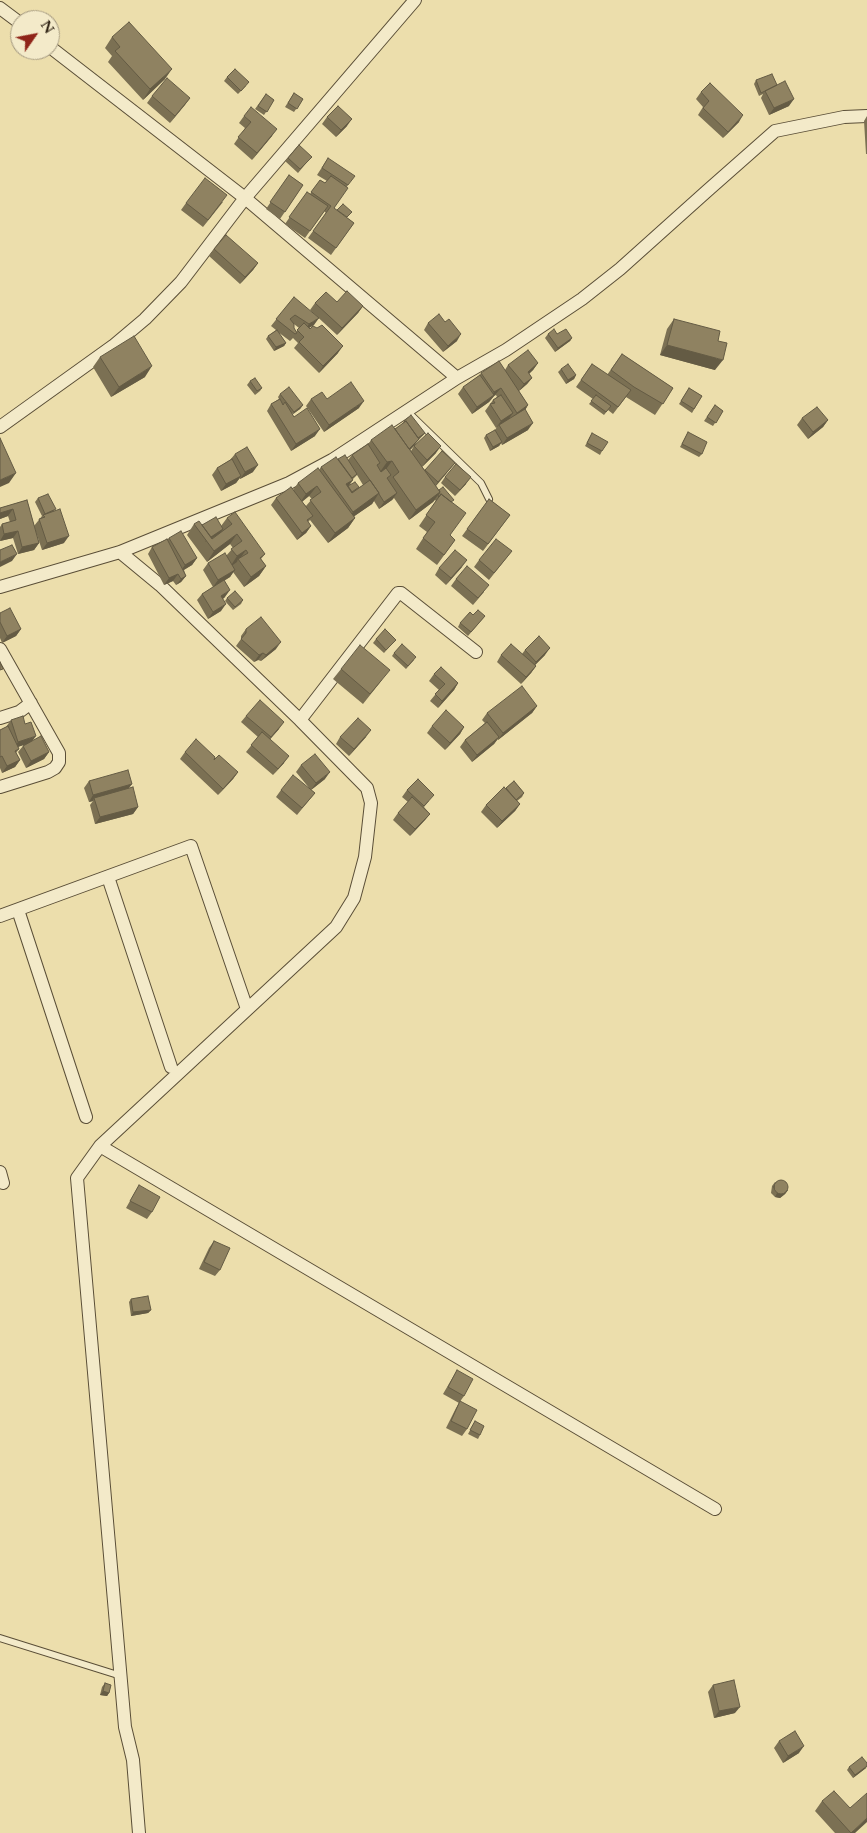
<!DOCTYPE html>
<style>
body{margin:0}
#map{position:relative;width:867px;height:1833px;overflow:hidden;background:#ecdeac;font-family:Cardo,serif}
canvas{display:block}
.north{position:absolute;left:10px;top:10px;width:50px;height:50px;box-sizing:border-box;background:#f3eac9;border:1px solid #a3987f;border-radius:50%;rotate:57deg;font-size:14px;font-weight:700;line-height:20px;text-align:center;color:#2a1e10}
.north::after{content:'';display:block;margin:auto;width:18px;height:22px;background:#8f2418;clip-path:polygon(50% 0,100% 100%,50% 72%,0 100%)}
</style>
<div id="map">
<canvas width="867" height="1833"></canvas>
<div class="north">N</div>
</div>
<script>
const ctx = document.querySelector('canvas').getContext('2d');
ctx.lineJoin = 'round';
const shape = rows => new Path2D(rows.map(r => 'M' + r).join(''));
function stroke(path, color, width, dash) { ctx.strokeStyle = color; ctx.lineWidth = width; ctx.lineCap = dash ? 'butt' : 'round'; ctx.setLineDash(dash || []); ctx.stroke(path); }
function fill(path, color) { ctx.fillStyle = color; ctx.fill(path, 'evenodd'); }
const lane = shape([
 [408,412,481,483,489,499],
 [0,1638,121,1676]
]);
const street = shape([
 [0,8,20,23],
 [50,47,245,198,457,378],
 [0,427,113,346,145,319,181,282,245,198,415,0],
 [120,552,160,585,300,720,367,788,371,803,365,857,354,898,336,927,100,1146,77,1178,125,1727,133,1760,139,1833],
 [0,587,120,552,289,483,332,460,457,378,506,350,582,299,620,269,707,191,775,131,844,117,867,116],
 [0,649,59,753,59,762,55,768,48,772,0,787],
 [0,718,19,712,31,703],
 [300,720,398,593,401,593,476,652],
 [108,877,171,1067],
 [18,910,86,1117],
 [0,916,191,846,247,1009],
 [100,1146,715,1509],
 [0,1172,3,1183]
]);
const wall = shape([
 [112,37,165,79,143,100,108,62,112,56,105,48],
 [227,77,246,86,238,94,224,81],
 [756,80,777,85,789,106,769,115,761,98,763,94,759,96,754,84],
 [701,92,739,122,723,138,698,115,703,107,696,99],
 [294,93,303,99,294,112,285,107],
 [266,94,274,100,264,115,255,109],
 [152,96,190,98,170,123,147,103],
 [244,116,272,136,252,160,234,144,245,128,239,123],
 [867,116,867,154,866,154,864,121],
 [327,117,347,126,336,137,322,124],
 [288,158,309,160,298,173,285,161],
 [328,158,348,185,334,208,354,223,331,255,308,238,326,213,324,211,305,238,285,224,307,192,310,194,320,180,325,183,327,181,317,175],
 [289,175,303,185,280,219,266,209],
 [223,202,203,227,181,210,186,203],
 [214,249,258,263,253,270,240,284,209,256],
 [294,297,314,325,309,328,338,353,319,373,294,348,298,343,293,338,290,341,278,332,286,343,284,346,274,351,266,339,268,336,276,330,271,326],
 [294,324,299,328,296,332,294,328],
 [337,302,363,306,358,313,337,335,310,310,315,303],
 [674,319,718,341,715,370,660,355,667,329],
 [445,322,457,341,443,352,424,330,428,323],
 [548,334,572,338,570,341,555,352,545,338],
 [622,354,673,388,655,415,626,397,613,414,608,410,604,415,589,404,593,399,576,387,592,364,607,375],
 [100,357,145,377,111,397,93,367],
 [538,363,533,370,529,374,532,378,527,384,519,391,528,405,525,410,528,430,502,445,501,443,499,446,490,451,484,438,486,435,495,430,497,427,496,428,485,411,493,400,497,397,496,395,494,396,489,402,472,414,458,394,463,387,480,375,481,373,505,370,508,365],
 [561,369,576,375,574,379,566,384,558,372],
 [250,381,262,388,260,391,255,395,247,385],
 [689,388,702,396,692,413,679,404],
 [280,394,303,405,300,409,292,414,294,417,315,436,291,451,267,411,271,404,279,399,278,397],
 [311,399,327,399,359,408,324,432,306,406],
 [715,405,723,411,713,426,704,421],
 [802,418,828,420,823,427,808,439,797,425],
 [404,421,425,433,410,450,411,451,414,446,436,453,422,467,425,470,455,463,436,486,439,490,452,502,450,536,455,540,437,565,416,549,427,532,419,526,436,501,435,500,433,502,409,520,394,498,392,500,379,509,374,501,372,504,354,516,355,518,348,528,328,543,310,520,308,522,311,526,306,533,297,540,271,505,276,498,293,490,298,483,319,470,321,467,338,459,348,460,352,455,368,445,371,440,395,429,402,424],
 [357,475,363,485,358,488,348,486,353,479],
 [309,496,312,499,306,506,302,502],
 [688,432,702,454,699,457,680,447],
 [592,433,602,451,600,455,585,446],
 [235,454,253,472,240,479,240,478,236,483,221,491,212,475,217,468,230,460],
 [445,477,466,484,455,496,441,483],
 [38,498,55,511,64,543,42,550,34,526,42,516,35,502],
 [489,499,510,515,483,551,462,536],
 [27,500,39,543,34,550,18,554,13,538,0,541,0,527,2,524,10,522,8,516,0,519,0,508],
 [227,518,265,554,261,559,266,566,259,576,244,587,233,572,230,577,224,581,225,597,223,599,221,611,208,619,197,600,202,594,213,587,203,570,208,563,226,556,233,548,230,544,207,562,187,535,194,524,221,526],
 [169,538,197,558,192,565,184,570,186,576,181,582,176,585,173,581,164,585,148,554,152,547,168,540],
 [512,551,489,580,474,567,479,560],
 [462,567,446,585,435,575,439,568],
 [456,579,484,592,473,605,451,586],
 [227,598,243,600,241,604,233,610,225,601],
 [0,613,21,629,16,636,2,643,0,638],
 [473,615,485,616,468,636,458,627,460,623],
 [246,629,276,649,261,661,258,660,254,662,236,646,241,639,241,636],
 [376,639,393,643,384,653,373,643],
 [525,650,545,655,535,665,536,666,531,673,521,684,497,662,501,655,522,654],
 [394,653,414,660,406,669,392,656],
 [341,669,382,680,363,704,333,679],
 [434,674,458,683,454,690,438,708,430,701,439,690,429,681],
 [537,706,532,713,498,740,498,739,494,744,472,762,460,747,465,740,485,723,482,720,487,713],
 [246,716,279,729,270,739,284,763,273,775,246,752,258,737,241,722],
 [11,720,32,741,49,752,44,759,26,768,18,752,23,746,25,744,18,747,19,749,16,753,20,760,15,767,2,773,0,768,0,730,6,727],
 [432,726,464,727,460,734,445,750,427,733],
 [340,737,366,737,349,756,336,744],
 [185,752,214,760,238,772,233,779,218,795,180,759],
 [301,765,325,779,311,790,315,793,297,815,276,797,281,790,310,789,296,772],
 [89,781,132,784,129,788,138,807,133,814,95,824,90,805,93,801,89,802,84,788],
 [514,781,524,793,522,797,517,801,520,804,515,811,497,828,481,812,486,805],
 [407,790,429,801,424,807,430,814,425,820,410,836,393,820,398,813,408,802,402,797],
 [775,1182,788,1190,785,1194,780,1198,775,1197,771,1193,772,1186],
 [139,1185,152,1212,147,1219,126,1208],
 [214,1241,220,1270,215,1276,199,1269,209,1248],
 [131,1299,151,1310,148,1313,131,1316,129,1302],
 [457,1370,464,1396,459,1403,443,1394],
 [460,1401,467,1429,462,1436,446,1428,456,1408],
 [475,1421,480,1435,478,1439,468,1434],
 [105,1683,109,1693,107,1696,100,1695,102,1687],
 [713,1685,735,1713,714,1718,708,1692],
 [779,1741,799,1753,783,1763,774,1748],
 [849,1767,866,1768,853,1778,847,1770],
 [822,1801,855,1833,835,1833,815,1811]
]);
const shadedWall = shape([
 [172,69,165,79,143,100,150,89],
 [190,98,185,105,170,123,175,116],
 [794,99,789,106,769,115,774,108],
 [743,115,739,122,723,138,728,132],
 [352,119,347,126,336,137,341,130],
 [277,129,272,136,252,160,257,153],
 [258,263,253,270,240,284,245,277],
 [363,306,358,313,337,335,342,328],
 [319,318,314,325,304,331,309,324],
 [461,334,457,341,443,352,448,346],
 [572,338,570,341,555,352,558,348],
 [286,343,284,346,274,351,276,347],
 [667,345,723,360,715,370,660,355],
 [343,346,338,353,319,373,323,366],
 [538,363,533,370,523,379,528,372],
 [152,366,145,377,111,397,119,387],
 [576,375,574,379,566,384,568,380],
 [532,378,527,384,519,391,524,384],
 [501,388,489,402,472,414,477,407,489,399,494,392],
 [364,401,359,408,324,432,329,425],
 [303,405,300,409,292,415,294,412],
 [528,405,524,412,512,419,517,413],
 [513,413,508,420,499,425,496,428,501,421],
 [828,420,823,427,808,439,813,432],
 [533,423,528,430,502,445,507,438],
 [320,429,315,436,291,451,296,444],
 [425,433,422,436,418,439,414,446,402,458,417,438],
 [502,442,499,446,490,451,493,447],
 [441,446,436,453,422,467,427,460],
 [392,461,384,472,380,472,387,462],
 [455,463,450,469,433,489,438,482],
 [258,465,253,472,240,479,245,472],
 [16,473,9,483,0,487,0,480],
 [241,476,236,483,221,491,226,484],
 [471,477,466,484,455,496,460,490],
 [353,480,346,490,339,495,346,484],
 [317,486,309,496,299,504,306,494],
 [440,492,433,502,409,520,416,510],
 [379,493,372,504,346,522,353,512],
 [397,493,392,500,379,509,384,502],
 [13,509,8,516,0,519,0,513],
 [355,518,348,528,328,543,335,533],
 [311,526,306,533,297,540,302,533],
 [223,529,221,533,205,542,208,538],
 [18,531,13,538,0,541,4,534],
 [237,534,230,544,207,562,214,551],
 [69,536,64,543,42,550,47,543],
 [39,543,34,550,18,554,22,547],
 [246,550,239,560,238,559,237,562,230,567,237,556],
 [17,554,12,561,0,567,0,562],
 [197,558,192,565,180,572,185,565],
 [467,560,462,567,446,585,451,578],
 [266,566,259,576,244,587,251,577],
 [235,570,230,577,213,587,218,580],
 [178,574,173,581,164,585,169,578],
 [186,576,181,582,176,585,181,579],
 [230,590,225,597,217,603,221,596],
 [226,604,221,611,208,619,213,612],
 [21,629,16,636,2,643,7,636],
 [281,642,276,649,261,661,266,655],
 [550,648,545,655,531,669,536,662],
 [263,653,258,660,254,662,259,655],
 [536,666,531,673,521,684,526,677],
 [458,683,454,690,438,708,442,701],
 [537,706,532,713,498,740,503,733],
 [284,722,279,729,266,744,271,737],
 [464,727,460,734,445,750,450,743],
 [371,730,366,737,349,756,354,749],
 [36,736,31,743,14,748,18,742],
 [499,737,494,744,472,762,477,755],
 [49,752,44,759,26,768,31,761],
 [289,756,284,763,273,775,278,769],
 [20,760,15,767,2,773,7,766],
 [238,772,233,779,218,795,223,789],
 [330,772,325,779,311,790,316,783],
 [132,784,127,790,94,798,93,801,89,802,93,795],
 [520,804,515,811,497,828,502,821],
 [138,807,133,814,95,824,100,817],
 [430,814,425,820,410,836,415,829],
 [788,1190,785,1194,780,1198,775,1197,777,1193],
 [151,1310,148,1313,131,1316,133,1312],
 [103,1691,109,1693,107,1696,100,1695],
 [740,1707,735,1713,714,1718,719,1711],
 [804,1746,799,1753,783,1763,788,1756],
 [867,1766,866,1768,853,1778,855,1775],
 [867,1818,867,1822,855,1833,851,1833]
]);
const building = shape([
 [129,22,172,69,150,89,115,51,120,47,112,37,129,22],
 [235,69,249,82,241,91,227,77,235,69],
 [772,74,777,85,761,93,756,80,772,74],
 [167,78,190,98,175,116,152,96,167,78],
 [785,81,794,99,774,108,765,91,785,81],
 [710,83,743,115,728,132,703,108,709,101,701,92,710,83],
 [294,93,303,99,297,109,288,103,294,93],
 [266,94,274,100,267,112,258,106,266,94],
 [338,106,352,119,341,130,327,117,338,106],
 [251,107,277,129,257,153,238,137,251,122,244,116,251,107],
 [299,145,312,157,300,169,288,158,299,145],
 [328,158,355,176,348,185,322,168,328,158],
 [289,175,303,185,285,212,270,202,289,175],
 [331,176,348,188,334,208,354,223,336,248,313,231,331,206,311,192,320,180,325,183,331,176],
 [205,178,227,195,208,220,186,203,205,178],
 [307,192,328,206,310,231,289,217,307,192],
 [343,204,352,212,347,217,337,210,343,204],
 [226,235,258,263,245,277,214,249,226,235],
 [347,291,363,306,342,328,315,303,326,292,337,302,347,291],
 [294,297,319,318,309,324,295,315,290,319,294,324,294,328,297,333,295,334,276,319,294,297],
 [439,314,445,322,449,319,461,334,448,346,428,323,439,314],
 [674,319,720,331,718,341,727,343,723,360,667,345,674,319],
 [304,323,310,329,313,326,317,328,322,325,343,346,323,366,299,342,304,337,297,330,304,323],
 [554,329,557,334,566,329,572,338,558,348,548,334,554,329],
 [277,330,286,343,276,347,268,336,277,330],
 [134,336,152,366,119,387,100,357,134,336],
 [528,350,538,363,528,372,532,378,524,384,508,365,528,350],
 [622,354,673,388,663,404,634,387,611,370,622,354],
 [499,361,528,405,517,413,501,388,494,392,481,373,499,361],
 [568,364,576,375,568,380,561,369,568,364],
 [592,364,631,390,618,407,581,380,592,364],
 [480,375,494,395,477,407,463,387,480,375],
 [255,378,262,388,257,391,250,381,255,378],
 [351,382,364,401,329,425,311,399,322,392,327,399,351,382],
 [289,387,303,405,294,412,280,394,289,387],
 [689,388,702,396,694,409,681,401,689,388],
 [501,395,513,413,501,421,490,404,495,403,493,400,501,395],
 [596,395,611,406,606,412,591,401,596,395],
 [280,399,283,405,285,402,294,417,307,408,320,429,296,444,271,404,280,399],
 [715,405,723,411,716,423,707,417,715,405],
 [817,407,828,420,813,432,802,418,817,407],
 [525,409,533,423,507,438,499,425,525,409],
 [411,415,425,433,418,438,406,421,405,422,404,421,411,415],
 [406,421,419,439,409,449,395,429,406,421],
 [392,425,440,492,416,510,393,477,399,472,392,461,387,462,371,440,392,425],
 [495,430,502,442,493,447,486,435,495,430],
 [688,432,707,442,702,454,682,444,688,432],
 [428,433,441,446,427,460,414,446,428,433],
 [592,433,608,442,602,451,587,443,592,433],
 [0,438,16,473,0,480,0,438],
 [368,444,380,463,377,465,381,472,386,468,391,475,387,478,397,493,384,502,379,494,379,493,352,455,368,444],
 [247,447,258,465,245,472,235,454,247,447],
 [442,451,455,463,438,482,425,470,442,451],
 [345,455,357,474,352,478,338,459,345,455],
 [336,457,353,480,346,484,352,493,370,480,379,493,353,512,321,467,336,457],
 [232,459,241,476,226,484,217,468,232,459],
 [456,464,471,477,460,490,445,477,456,464],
 [318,468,355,518,335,533,310,500,321,492,317,486,306,494,298,483,318,468],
 [355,482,359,487,352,492,348,486,355,482],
 [291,487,313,516,307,520,311,526,302,533,276,498,291,487],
 [443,487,454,500,451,502,441,494,439,497,438,496,440,492,439,490,443,487],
 [48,494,56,509,45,514,38,498,48,494],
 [441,494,466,513,450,535,455,540,444,555,423,538,435,522,426,515,441,494],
 [489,499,510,515,488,544,467,529,489,499],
 [27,500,39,543,22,547,18,531,4,534,2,524,16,520,13,509,0,513,0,508,27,500],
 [60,509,69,536,47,543,39,519,45,517,43,515,60,509],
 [235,512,265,554,260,558,266,566,251,577,238,559,248,553,246,550,237,556,231,549,242,541,237,534,214,551,194,524,199,521,212,539,232,524,227,518,235,512],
 [216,517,223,529,211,537,202,525,216,517],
 [181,531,197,558,185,565,169,538,181,531],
 [167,539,186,576,181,579,178,574,169,578,152,547,167,539],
 [496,539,512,551,494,573,479,560,496,539],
 [12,545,17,554,0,562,0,550,12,545],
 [455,550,467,560,451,578,439,568,455,550],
 [225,553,235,570,218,580,208,563,225,553],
 [467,566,489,585,478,598,456,579,467,566],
 [224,580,230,590,221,596,226,604,213,612,202,594,224,580],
 [235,591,243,600,235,607,227,598,235,591],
 [10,608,21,629,7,636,0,622,0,613,10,608],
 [478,610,485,616,471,632,460,623,470,612,473,615,478,610],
 [261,617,281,642,266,655,263,653,259,655,241,639,246,633,246,629,261,617],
 [385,629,396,640,386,650,376,639,385,629],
 [539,636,550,648,536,662,525,650,539,636],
 [402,644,416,657,408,666,394,653,402,644],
 [511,644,536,666,526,677,501,655,511,644],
 [360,645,390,670,370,694,341,669,360,645],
 [0,662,3,669,0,670,0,662],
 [441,667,458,683,442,701,435,694,445,684,434,674,441,667],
 [522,686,537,706,503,733,487,713,522,686],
 [260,700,284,722,271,737,246,716,260,700],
 [446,710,464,727,450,743,432,726,446,710],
 [23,716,25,724,31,722,36,736,18,742,11,720,23,716],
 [358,718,371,730,354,749,340,737,358,718],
 [487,722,499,737,477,755,465,740,487,722],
 [8,726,19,749,15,751,20,760,7,766,2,756,0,757,0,730,8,726],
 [262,732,289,756,278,769,251,745,262,732],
 [41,736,49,752,31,761,23,746,41,736],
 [196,739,215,757,214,760,219,755,238,772,223,789,185,752,196,739],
 [315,754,330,772,316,783,301,765,315,754],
 [128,770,132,784,93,795,89,781,128,770],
 [293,775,315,793,302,808,281,790,293,775],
 [418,779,434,795,424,806,407,790,418,779],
 [514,781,524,793,516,800,506,788,514,781],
 [133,787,138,807,100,817,94,798,133,787],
 [504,787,520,804,502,821,486,805,504,787],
 [412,797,430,814,415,829,398,813,412,797],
 '774 1187a7 7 0 1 1 14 0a7 7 0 1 1-14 0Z',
 [139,1185,160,1197,152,1212,130,1201,139,1185],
 [214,1241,230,1248,220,1270,204,1262,214,1241],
 [148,1296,151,1310,133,1312,131,1299,148,1296],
 [457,1370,473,1379,464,1396,448,1387,457,1370],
 [460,1401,477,1410,467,1429,451,1421,460,1401],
 [475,1421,484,1426,480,1435,470,1430,475,1421],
 [734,1680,740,1707,719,1711,713,1685,734,1680],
 [105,1683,111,1685,109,1693,103,1691,105,1683],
 [795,1731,804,1746,788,1756,779,1741,795,1731],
 [862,1757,867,1763,867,1766,855,1775,849,1767,862,1757],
 [834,1791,850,1808,867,1793,867,1818,851,1833,822,1801,834,1791]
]);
stroke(lane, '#5a4e37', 8);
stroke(street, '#5a4e37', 14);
stroke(lane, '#f3eac9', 6);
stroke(street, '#f3eac9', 12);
fill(wall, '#7b7053');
fill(shadedWall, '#645b44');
fill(building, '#8f8261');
stroke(building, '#645b44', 1);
</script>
